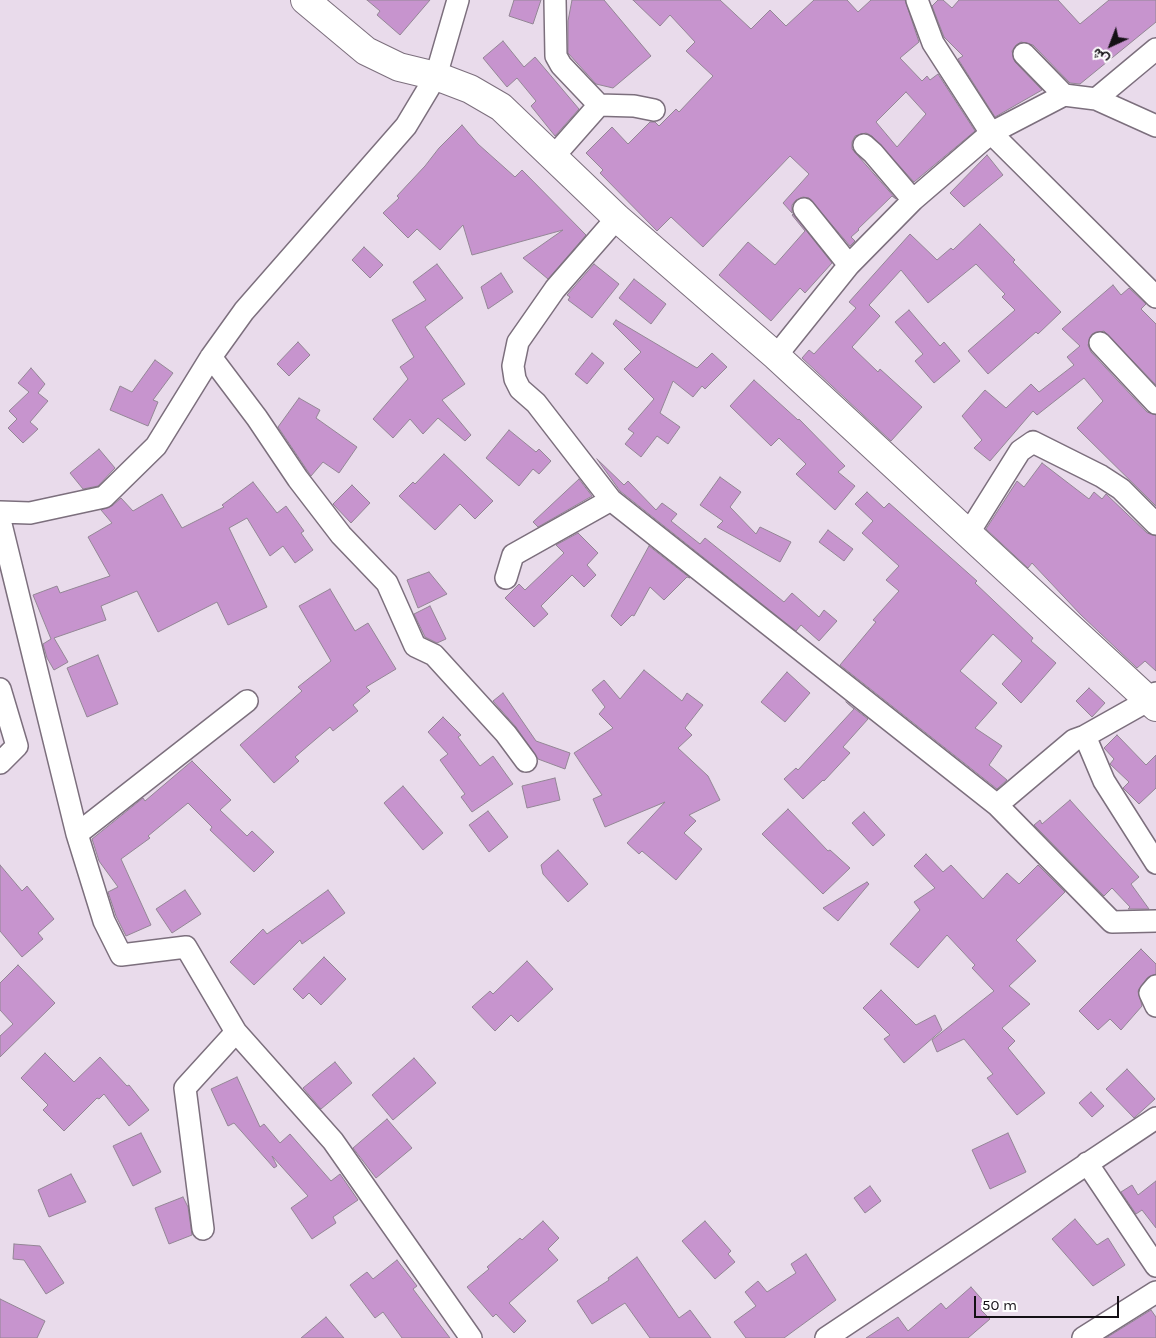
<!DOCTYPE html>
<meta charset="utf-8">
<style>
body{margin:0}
#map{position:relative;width:1156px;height:1338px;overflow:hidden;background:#e9dbeb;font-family:Karla,Vazirmatn,sans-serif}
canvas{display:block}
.north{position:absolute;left:1086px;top:20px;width:50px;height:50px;-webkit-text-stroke:4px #fff;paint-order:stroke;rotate:223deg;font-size:14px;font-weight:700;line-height:20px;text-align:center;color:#141015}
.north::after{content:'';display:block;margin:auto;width:18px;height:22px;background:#141015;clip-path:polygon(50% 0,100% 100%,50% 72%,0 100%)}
.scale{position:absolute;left:974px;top:1296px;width:145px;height:22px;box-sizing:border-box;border:2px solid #141015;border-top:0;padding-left:6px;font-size:15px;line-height:18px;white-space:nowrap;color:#141015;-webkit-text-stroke:4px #fff;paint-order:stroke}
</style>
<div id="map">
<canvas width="1156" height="1338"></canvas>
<div class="north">ش</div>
<div class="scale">50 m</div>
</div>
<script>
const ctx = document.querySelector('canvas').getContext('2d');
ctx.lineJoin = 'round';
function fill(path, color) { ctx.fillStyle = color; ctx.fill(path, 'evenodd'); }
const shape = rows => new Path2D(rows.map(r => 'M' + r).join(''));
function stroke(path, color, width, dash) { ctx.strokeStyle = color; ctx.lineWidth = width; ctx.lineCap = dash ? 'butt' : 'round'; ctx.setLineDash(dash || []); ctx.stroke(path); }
const building = shape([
 [367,0,430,0,400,35,377,15,380,11,367,0],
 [514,0,541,0,533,24,509,16,514,0],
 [572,0,604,0,651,56,613,88,596,84,568,53,568,21,572,0],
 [633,0,720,0,751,29,770,10,786,26,814,0,847,0,858,12,871,0,905,0,919,42,900,58,922,81,927,76,930,80,938,74,975,131,914,182,872,136,866,133,855,136,852,142,852,149,896,199,892,196,858,229,859,230,851,237,855,241,850,246,809,198,803,197,796,200,792,205,792,213,783,203,809,174,790,156,703,247,671,217,657,231,600,173,603,170,586,153,612,127,628,144,650,122,655,122,659,126,676,109,679,112,713,76,686,51,695,42,670,15,660,26,633,0],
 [906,92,926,114,897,147,876,122,906,92],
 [938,0,943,0,952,8,959,0,1058,0,1080,24,1109,0,1156,0,1156,22,1080,84,1070,83,1033,45,1021,42,1016,45,1012,51,1015,62,1042,90,995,117,958,59,963,56,944,37,932,6,938,0],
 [503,41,524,67,535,57,579,109,555,136,531,106,536,101,517,78,507,87,483,58,503,41],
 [462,125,478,144,515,177,522,170,586,235,548,279,523,258,563,230,472,255,463,225,440,250,417,229,408,238,383,213,399,198,397,196,425,166,439,148,462,125],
 [987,155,1003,175,964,207,950,193,987,155],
 [793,214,832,263,805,293,800,288,771,321,719,275,748,242,775,265,805,231,792,215,793,214],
 [980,224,1015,260,1013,262,1061,312,1038,334,1036,332,988,374,968,351,1015,310,1002,297,1005,294,976,264,928,303,901,270,869,305,880,316,852,347,878,372,880,369,922,407,891,441,802,358,809,350,814,354,856,308,849,302,910,234,937,260,951,248,953,250,980,224],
 [364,247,383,265,370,278,352,260,364,247],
 [437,264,463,298,425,327,465,384,442,400,471,435,465,441,438,418,423,434,410,419,393,438,373,419,408,379,400,367,414,357,392,320,426,300,413,282,437,264],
 [594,264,619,284,592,318,568,300,570,297,567,295,594,264],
 [501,273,513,292,488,309,481,287,501,273],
 [634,279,666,304,651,324,619,298,634,279],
 [1113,285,1121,295,1129,288,1146,304,1141,309,1156,324,1156,385,1104,331,1092,334,1088,345,1091,352,1147,412,1156,415,1156,506,1077,428,1103,401,1084,378,1037,415,1033,411,990,461,974,448,982,440,962,416,985,390,1006,408,1031,384,1039,392,1074,365,1067,357,1080,346,1062,329,1113,285],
 [909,310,940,346,944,342,960,361,934,383,915,361,923,354,895,322,909,310],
 [616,320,697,368,712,353,727,367,705,389,702,386,693,397,673,381,660,413,680,427,668,444,657,436,641,457,625,444,634,433,628,429,654,399,624,369,641,352,613,324,616,320],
 [298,342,310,355,289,376,277,364,298,342],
 [592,353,604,363,587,384,575,374,592,353],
 [155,360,173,373,153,400,158,402,148,426,110,410,120,386,132,392,155,360],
 [31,368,45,384,38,393,48,401,30,422,38,429,23,443,8,428,17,419,9,411,29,392,18,383,31,368],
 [754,380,798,420,799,419,845,466,838,472,855,486,835,510,796,474,806,464,779,438,771,446,730,406,754,380],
 [299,398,320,410,316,418,357,447,339,473,323,462,311,476,278,427,299,398],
 [509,430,536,452,539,449,551,461,539,474,533,469,519,486,486,458,509,430],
 [99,449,115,468,98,486,83,489,70,473,99,449],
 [444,454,493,501,475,519,460,504,435,530,399,496,413,482,415,484,444,454],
 [597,459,624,485,628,481,656,510,662,503,677,514,671,521,700,544,705,538,784,602,792,593,819,617,824,610,837,621,819,641,801,625,796,631,620,491,597,459],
 [1042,463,1089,499,1094,492,1102,499,1106,494,1147,533,1156,536,1156,671,1145,661,1137,668,1081,615,1032,563,1028,568,986,529,1017,481,1024,487,1042,463],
 [720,477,741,492,730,507,756,534,760,527,791,542,780,562,717,527,723,521,700,505,720,477],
 [579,479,592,496,538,527,533,522,579,479],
 [253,482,277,513,286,506,304,531,301,533,313,550,295,563,283,546,270,556,247,518,229,528,267,607,228,625,217,602,158,632,137,591,101,606,106,620,54,638,68,662,54,670,47,658,43,644,51,639,33,595,57,586,60,593,110,576,88,537,112,523,101,510,112,506,121,498,133,511,162,494,182,528,224,507,222,505,253,482],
 [352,485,370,503,351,523,333,504,352,485],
 [867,492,884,508,889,503,977,581,975,583,1033,638,1031,641,1056,663,1021,703,1002,684,1022,661,993,634,960,671,997,703,975,728,1002,746,989,765,1007,780,997,789,840,665,876,622,873,620,899,591,886,580,899,566,862,533,873,521,855,504,867,492],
 [828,530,853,549,844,561,819,542,828,530],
 [578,533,598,553,587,565,596,575,584,587,572,575,541,606,548,614,534,627,505,598,519,584,525,590,564,553,556,545,578,533],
 [649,546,690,578,687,577,664,600,650,587,634,616,632,615,621,626,611,616,649,546],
 [429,572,447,594,418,608,407,580,429,572],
 [330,589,355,631,368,623,396,669,366,687,370,691,353,705,358,711,333,731,330,727,295,757,299,761,274,783,240,745,302,691,298,687,331,661,299,606,330,589],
 [430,606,446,639,437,643,425,637,414,614,430,606],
 [98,655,118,704,87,717,67,668,98,655],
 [644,670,682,701,687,693,703,705,685,728,692,735,678,748,708,776,720,800,689,815,696,821,684,833,702,849,676,880,642,851,639,854,627,843,665,802,605,827,593,799,602,795,574,753,613,728,599,714,605,707,592,690,604,680,620,699,644,670],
 [787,672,810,693,785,722,761,702,787,672],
 [1089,688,1105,703,1092,717,1076,701,1089,688],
 [503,693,536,741,570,753,565,769,538,759,516,727,493,701,503,693],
 [846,702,868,719,843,747,850,753,824,781,823,780,803,799,784,779,796,768,798,770,854,709,846,702],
 [443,717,461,735,458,737,480,766,493,756,513,784,472,812,461,797,465,794,440,760,448,754,428,732,443,717],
 [1117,735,1146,765,1156,755,1156,788,1139,804,1123,788,1129,782,1110,764,1114,759,1104,748,1117,735],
 [192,761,231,800,220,810,247,836,252,831,274,852,254,872,210,830,212,827,188,803,148,836,150,838,121,859,151,925,126,936,116,916,108,892,118,887,99,861,92,839,143,798,145,801,192,761],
 [555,778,560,800,527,808,522,786,555,778],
 [403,786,443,833,423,850,384,803,403,786],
 [1070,800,1139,877,1131,884,1149,909,1128,909,1130,907,1112,888,1104,896,1034,825,1040,820,1042,824,1070,800],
 [788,809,828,851,830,850,850,868,823,894,762,834,788,809],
 [488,811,508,837,489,852,469,825,488,811],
 [864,812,885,835,873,846,852,823,864,812],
 [558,850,588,884,568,902,543,874,541,865,558,850],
 [926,854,943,872,951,865,983,899,1007,873,1019,884,1038,865,1065,892,1016,940,1036,961,1009,986,1030,1004,1002,1028,1015,1041,1008,1048,1045,1093,1017,1115,987,1078,993,1074,964,1039,937,1052,932,1040,994,991,972,968,975,965,947,935,918,968,890,944,920,910,914,902,935,888,914,866,926,854],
 [0,865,22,891,27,886,54,919,38,933,43,939,22,957,0,931,0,865],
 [867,882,869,884,838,921,823,908,867,882],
 [185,890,201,914,172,933,156,909,185,890],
 [328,890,345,913,302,944,300,940,254,985,230,962,263,929,267,934,328,890],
 [1141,949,1156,964,1156,974,1147,978,1138,991,1142,1006,1121,1030,1110,1019,1098,1030,1079,1011,1141,949],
 [324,957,346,979,321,1005,309,993,303,999,293,989,324,957],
 [527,961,553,989,518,1022,511,1015,495,1031,472,1007,490,991,493,994,527,961],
 [18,965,55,1003,0,1057,0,1036,13,1024,0,1010,0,983,18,965],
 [881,990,916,1025,935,1015,942,1030,904,1063,884,1039,890,1035,863,1008,881,990],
 [45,1053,74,1082,100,1057,127,1086,129,1085,149,1110,129,1126,104,1094,99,1099,97,1098,64,1131,43,1110,48,1105,21,1078,45,1053],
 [414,1058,436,1083,393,1120,372,1095,414,1058],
 [335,1062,352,1083,321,1109,303,1088,335,1062],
 [1127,1069,1155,1099,1134,1118,1106,1089,1127,1069],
 [237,1077,260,1127,264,1124,280,1143,290,1134,331,1181,340,1174,358,1200,333,1217,336,1223,312,1239,291,1208,308,1196,272,1156,277,1166,274,1168,234,1123,228,1126,211,1089,237,1077],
 [1091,1092,1104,1106,1092,1117,1079,1103,1091,1092],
 [387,1119,412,1148,376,1178,353,1148,387,1119],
 [141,1133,161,1172,133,1186,113,1146,141,1133],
 [1008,1133,1026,1172,990,1189,972,1150,1008,1133],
 [71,1174,86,1202,49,1217,38,1190,71,1174],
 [1156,1181,1156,1228,1142,1210,1136,1214,1121,1192,1132,1185,1138,1195,1156,1181],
 [870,1186,881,1201,865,1213,854,1198,870,1186],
 [183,1197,188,1207,192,1235,169,1244,155,1208,183,1197],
 [1075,1219,1097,1245,1108,1238,1125,1265,1093,1286,1052,1239,1075,1219],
 [543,1221,559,1238,548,1249,558,1260,509,1303,526,1321,514,1333,496,1314,493,1317,467,1287,489,1269,487,1267,520,1238,522,1240,543,1221],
 [705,1221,731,1251,728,1254,735,1262,715,1279,682,1241,705,1221],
 [14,1244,40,1246,64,1283,46,1294,24,1260,13,1259,14,1244],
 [806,1254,836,1300,784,1338,746,1338,734,1322,756,1306,745,1292,758,1281,767,1292,796,1273,791,1264,806,1254],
 [637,1257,679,1318,690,1310,711,1338,650,1338,625,1303,592,1324,577,1301,609,1280,608,1278,637,1257],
 [397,1260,417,1286,413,1289,450,1338,402,1338,383,1312,375,1318,350,1285,367,1272,373,1279,397,1260],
 [971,1287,987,1305,981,1310,990,1319,968,1338,866,1338,898,1317,908,1331,941,1303,946,1309,971,1287],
 [0,1299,45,1321,37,1338,0,1338,0,1299],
 [1151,1310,1156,1317,1156,1338,1106,1338,1151,1310],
 [326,1317,344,1338,301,1338,326,1317]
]);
const street = shape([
 [555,0,556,56,561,65,599,105],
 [917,0,933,43,991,133,1156,297],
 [1024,54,1064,95],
 [1096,99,1156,49],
 [864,145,873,153,913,200],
 [554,156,599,105,634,106,654,110],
 [804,209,849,265],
 [617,218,555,289,518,342,513,366,515,379,520,389,536,403,611,500,997,805,1112,922,1156,921],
 [1100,343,1156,403],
 [776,356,849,265,913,200,991,133,1064,95,1096,99,1156,126],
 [211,357,257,418,298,479,341,535,387,583,415,646,434,655,506,734,526,761],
 [0,512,30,513,104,497,156,446,211,357,244,311,406,126,436,76,458,0],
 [0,520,77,834,104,921,121,955,186,947,236,1032,333,1141,471,1338],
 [968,534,1020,451,1033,442,1101,476,1121,489,1156,524],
 [506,578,513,555,611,500],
 [0,689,17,746,0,763],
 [1085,736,1104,781,1156,863],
 [997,805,1074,740,1085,736,1149,700,1156,693],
 [77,834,247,701],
 [1156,986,1150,993,1156,1006],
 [1087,1163,1156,1266],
 [203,1229,185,1088,236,1032],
 [826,1338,1156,1118],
 [1083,1338,1156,1292]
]);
const secondary = shape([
 [305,0,366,51,399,67,436,76,470,89,501,107,617,218,776,356,1156,707]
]);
fill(building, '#c794ce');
stroke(building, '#938695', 1);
stroke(street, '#7c6f7d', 24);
stroke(secondary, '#7c6f7d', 30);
stroke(street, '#fff', 21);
stroke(secondary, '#fff', 28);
</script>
